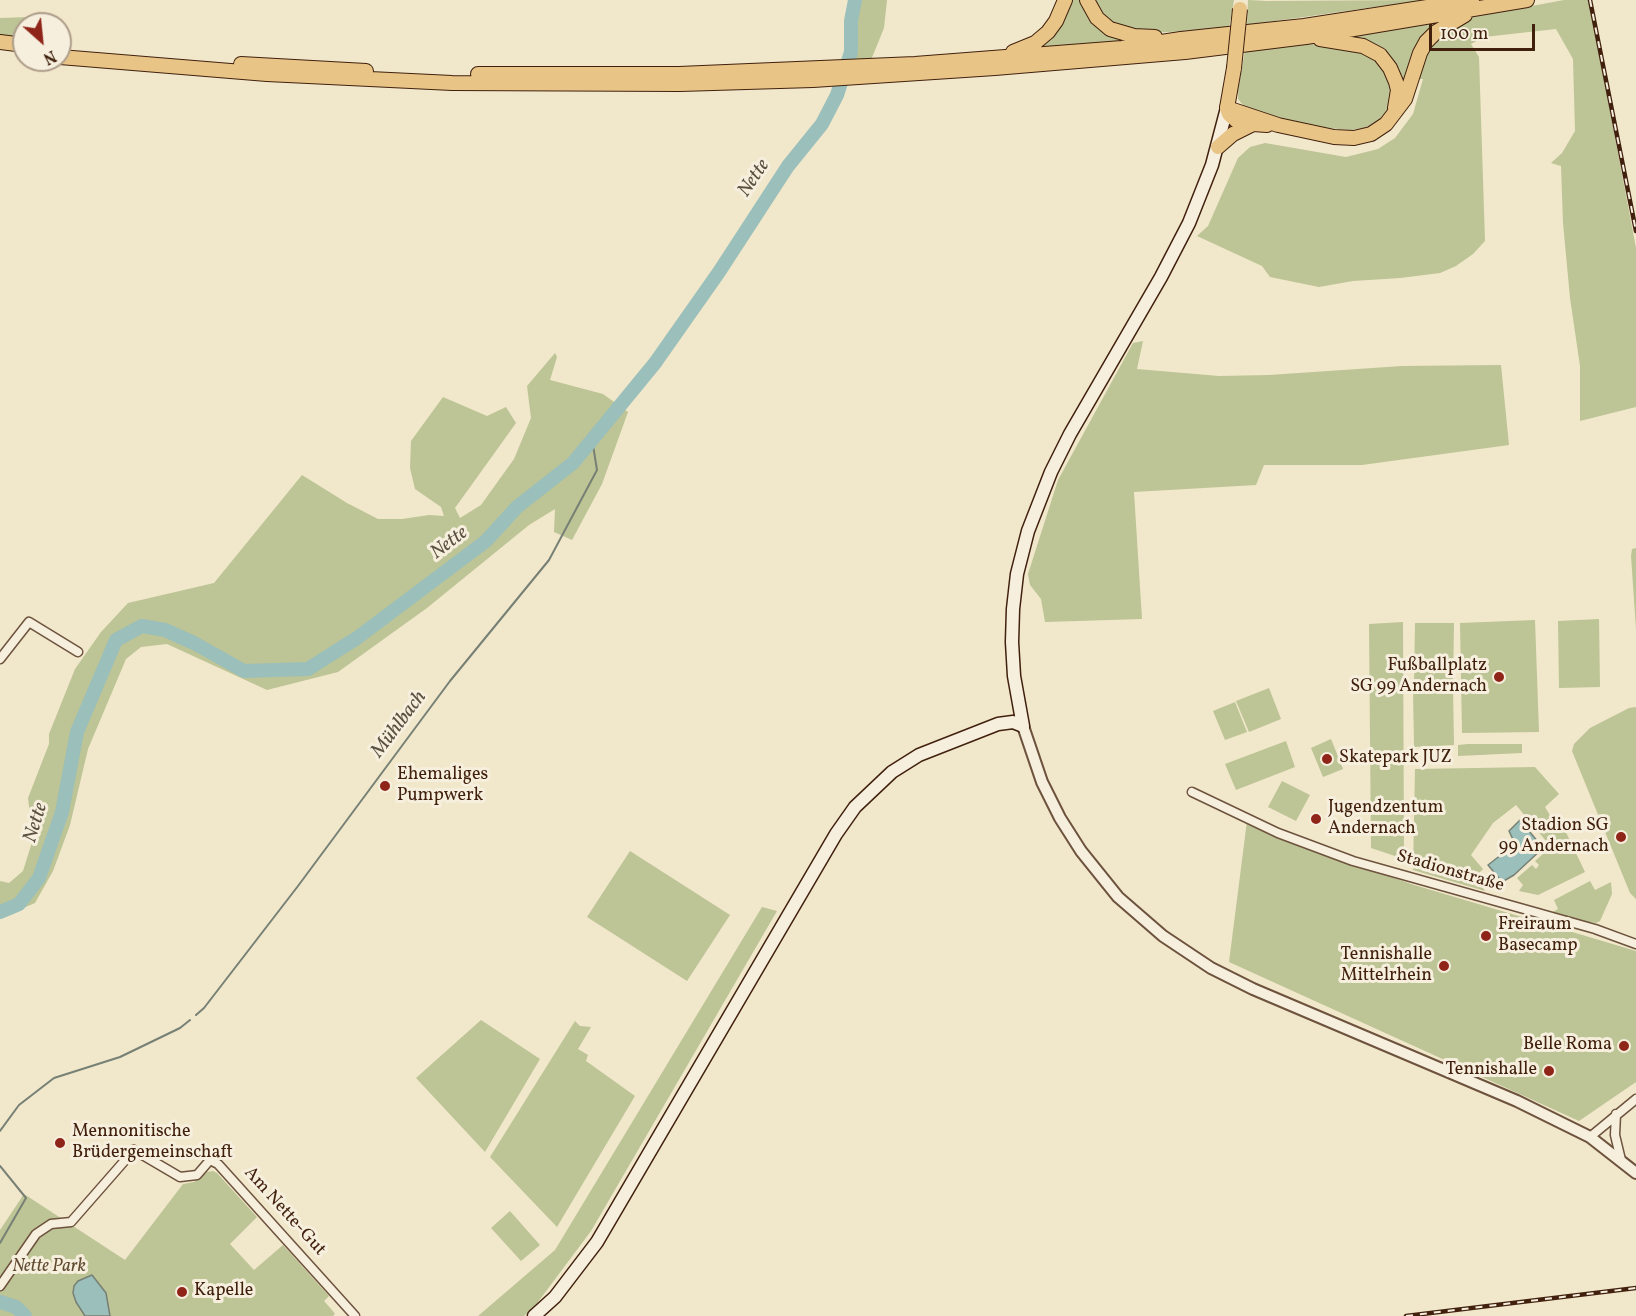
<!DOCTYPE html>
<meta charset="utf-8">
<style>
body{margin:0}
#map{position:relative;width:1636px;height:1316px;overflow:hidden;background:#f1e7cb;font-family:Vollkorn,serif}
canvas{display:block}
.north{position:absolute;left:12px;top:12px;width:60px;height:60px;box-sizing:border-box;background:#f6efdd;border:2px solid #ae9d8a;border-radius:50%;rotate:153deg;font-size:16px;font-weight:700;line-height:24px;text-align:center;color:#41210e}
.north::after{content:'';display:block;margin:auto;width:21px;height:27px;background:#8f2418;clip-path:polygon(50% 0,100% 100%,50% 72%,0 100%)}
.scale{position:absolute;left:1429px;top:24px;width:106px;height:27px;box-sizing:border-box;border:3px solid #41210e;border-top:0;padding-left:8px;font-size:18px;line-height:21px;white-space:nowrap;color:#41210e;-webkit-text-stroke:4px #f6efdd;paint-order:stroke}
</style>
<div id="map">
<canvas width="1636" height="1316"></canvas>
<div class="north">N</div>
<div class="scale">100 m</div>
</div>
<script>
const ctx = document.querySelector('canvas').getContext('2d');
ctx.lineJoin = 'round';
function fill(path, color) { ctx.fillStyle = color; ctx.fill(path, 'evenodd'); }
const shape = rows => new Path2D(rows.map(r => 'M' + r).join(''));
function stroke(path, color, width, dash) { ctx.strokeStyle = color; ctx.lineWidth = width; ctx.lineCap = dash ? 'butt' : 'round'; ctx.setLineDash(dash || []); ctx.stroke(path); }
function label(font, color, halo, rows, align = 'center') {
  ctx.font = font + ' Vollkorn,serif'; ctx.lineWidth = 6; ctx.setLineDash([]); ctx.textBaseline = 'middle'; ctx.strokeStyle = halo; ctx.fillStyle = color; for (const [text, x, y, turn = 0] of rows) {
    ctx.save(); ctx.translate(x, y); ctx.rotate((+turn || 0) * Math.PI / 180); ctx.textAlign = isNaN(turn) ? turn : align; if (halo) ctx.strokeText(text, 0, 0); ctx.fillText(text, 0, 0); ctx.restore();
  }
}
const green = shape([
 [849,0,887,0,884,28,871,60,845,60],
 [1069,0,1083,0,1129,41,1035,49],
 [1090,0,1234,0,1229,28,1153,33,1134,32,1107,23],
 [1248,0,1267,1,1425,0,1247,25],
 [1564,0,1589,0,1636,248,1636,407,1580,421,1580,366,1570,298,1563,223,1561,166,1551,163,1562,153,1575,131,1573,59,1556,29,1484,37,1471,44,1479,57,1485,241,1473,254,1456,266,1440,273,1400,278,1353,281,1319,287,1270,277,1262,266,1197,236,1208,226,1238,158,1250,147,1265,143,1346,157,1378,149,1395,138,1413,114,1423,79,1415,79,1423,53,1452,24,1472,17],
 [29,17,33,24,24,24,24,40,0,38,0,18],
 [1438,22,1438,25,1402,99,1395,69,1345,38,1345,35],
 [1310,44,1353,46,1378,58,1392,85,1390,106,1384,115,1376,123,1364,128,1350,130,1327,128,1270,116,1246,108,1242,104,1238,99,1238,91,1245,50],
 [1143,341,1137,369,1219,376,1269,375,1402,366,1501,365,1509,445,1362,465,1264,465,1256,485,1134,492,1142,619,1045,622,1041,599,1030,585,1028,574,1058,480,1133,343],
 [555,353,557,357,550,380,603,394,628,412,602,484,572,540,554,532,555,509,529,525,427,608,338,672,267,690,167,644,141,647,126,659,88,749,70,825,53,871,35,903,0,918,0,881,9,883,23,871,33,839,28,798,49,744,49,734,75,669,101,632,128,603,214,583,302,475,347,503,378,519,402,519,429,515,444,516,441,507,415,489,410,468,411,441,443,397,487,416,506,407,516,423,455,508,460,518,481,505,514,459,531,418,527,386],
 [1636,548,1636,629,1631,556,1632,549],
 [1599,619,1600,687,1559,688,1558,621],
 [1535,620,1539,732,1462,733,1460,623],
 [1403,622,1404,859,1371,848,1369,624],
 [1415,623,1454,623,1453,684,1414,684],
 [1453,687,1454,745,1414,747,1413,688],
 [1269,688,1281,719,1249,732,1236,701],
 [1235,702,1247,732,1225,740,1213,711],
 [1636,707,1636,899,1630,893,1572,751,1574,744,1590,728,1629,708],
 [1331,739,1343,769,1323,777,1311,748],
 [1286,741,1295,767,1236,790,1225,764],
 [1468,744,1522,744,1522,753,1458,756,1458,745],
 [1535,767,1559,794,1545,807,1551,817,1561,822,1585,872,1538,895,1519,891,1523,885,1517,878,1532,865,1536,869,1539,865,1535,861,1551,847,1516,805,1493,823,1471,855,1483,869,1476,876,1485,891,1413,870,1415,769],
 [1282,781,1310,795,1296,821,1268,807],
 [1247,821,1295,842,1411,884,1636,951,1636,1082,1579,1121,1229,962],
 [630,851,730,915,687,981,587,917],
 [1590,881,1595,890,1611,882,1612,894,1600,921,1596,923,1570,919,1549,914,1558,909,1554,900],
 [762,907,777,911,591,1231,535,1306,524,1316,478,1316,555,1250],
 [481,1020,540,1059,485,1152,416,1078],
 [575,1021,580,1026,591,1027,578,1049,588,1055,586,1061,635,1096,557,1227,490,1157],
 [213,1171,217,1173,257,1217,230,1244,254,1270,283,1245,329,1296,324,1301,332,1310,335,1314,333,1316,0,1316,0,1230,24,1194,125,1260,183,1184,194,1182,207,1172],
 [510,1211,540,1245,521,1261,491,1228]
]);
const water = shape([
 [1520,820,1543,848,1514,875,1502,882,1488,865,1515,844,1509,831,1520,820],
 [92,1275,106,1293,110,1316,85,1316,76,1302,73,1293,74,1286,78,1281,92,1275]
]);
const stream = shape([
 [196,1015,204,1008,298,886,450,681,549,560,597,470,592,439],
 [0,1131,19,1105,54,1078,120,1057,180,1028,190,1020],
 [0,1166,26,1198,0,1243]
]);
const river = shape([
 [0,912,19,904,39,878,62,812,77,732,116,640,142,626,165,630,194,643,244,671,308,669,357,638,486,541,517,507,573,463,655,363,719,272,788,166,822,124,837,95,851,52,851,21,855,0],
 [0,1302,16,1307,25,1316]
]);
const minor = shape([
 [0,659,29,622,78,652],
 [1192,792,1278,833,1353,861,1595,929,1636,944],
 [1616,1114,1615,1135,1621,1160],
 [1590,1137,1636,1099],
 [0,1286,36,1234,51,1224,71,1222,134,1150,180,1177,197,1175,210,1160,218,1164,355,1316]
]);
const tertiary = shape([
 [1023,726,1042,782,1060,818,1081,851,1118,897,1163,936,1211,968,1253,989,1517,1101,1590,1137,1636,1173]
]);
const secondary = shape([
 [1023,726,1014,676,1012,642,1013,609,1017,574,1028,531,1051,472,1070,434,1161,277,1189,223,1212,165,1227,108],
 [534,1316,555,1297,597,1242,836,834,855,807,892,772,919,755,998,724,1013,722,1023,726]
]);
const primary = shape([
 [1227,108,1234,68]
]);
const trunk = shape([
 [1087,0,1097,18,1110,29,1134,36,1155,37],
 [1320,39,1363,46,1380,55,1390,68,1396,82,1398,90,1395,108],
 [0,42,24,45],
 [1013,52,1035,43,1048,32,1056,21,1065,0],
 [60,57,267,74,452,83,680,84,813,80,995,68,1185,52,1306,37,1527,0],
 [241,64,366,71],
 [478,74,679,74,915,64,1122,48,1181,39,1304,26,1472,0],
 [1227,108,1278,125,1334,137,1354,138,1371,134,1386,124,1405,99,1420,53,1426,42,1436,32,1465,15],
 [1227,108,1229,114,1239,123,1267,125],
 [1218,147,1233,134,1251,125]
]);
const rail = shape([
 [1590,0,1636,231],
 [1406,1316,1636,1288]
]);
const primaryBridge = shape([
 [1234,68,1240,9]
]);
const markers = [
 [1499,677,6,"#8f2418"],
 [1327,759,6,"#8f2418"],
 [385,786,6,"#8f2418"],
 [1316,819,6,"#8f2418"],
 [1621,837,6,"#8f2418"],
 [1486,936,6,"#8f2418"],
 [1444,966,6,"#8f2418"],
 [1624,1046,6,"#8f2418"],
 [1549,1071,6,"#8f2418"],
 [60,1143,6,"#8f2418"],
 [182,1292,6,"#8f2418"]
];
const poiNames = [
 ["Fußballplatz",1487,667,"right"],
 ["SG 99 Andernach",1487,688,"right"],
 ["Skatepark JUZ",1339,759],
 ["Ehemaliges",397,776],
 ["Pumpwerk",397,797],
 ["Jugendzentum",1328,809],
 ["Andernach",1328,830],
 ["Stadion SG",1609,827,"right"],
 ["99 Andernach",1609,848,"right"],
 ["Freiraum",1498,926],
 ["Basecamp",1498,947],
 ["Tennishalle",1432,956,"right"],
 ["Mittelrhein",1432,977,"right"],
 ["Belle Roma",1612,1046,"right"],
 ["Tennishalle",1537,1071,"right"],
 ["Mennonitische",72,1133],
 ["Brüdergemeinschaft",72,1154],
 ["Kapelle",194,1292]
];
const streetNames = [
 ["Stadionstraße",1450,872,16],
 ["Am Nette-Gut",284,1212,48]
];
const parkNames = [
 ["Nette Park",49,1268]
];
const waterNames = [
 ["Nette",755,179,-56],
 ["Nette",450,544,-37],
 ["Mühlbach",400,725,-53],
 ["Nette",37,823,-73]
];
fill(green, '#bdc495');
fill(water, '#9bbfba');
stroke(water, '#778075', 1.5);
stroke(stream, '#778075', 2);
stroke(river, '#9bbfba', 14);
stroke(minor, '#6d523d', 11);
stroke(tertiary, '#6d523d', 14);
stroke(secondary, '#41210e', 15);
stroke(primary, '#41210e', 16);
stroke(trunk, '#41210e', 16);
stroke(minor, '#f6efdd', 8);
stroke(tertiary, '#f6efdd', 10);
stroke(secondary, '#f6efdd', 12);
stroke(primary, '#e8c486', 14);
stroke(trunk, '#e8c486', 14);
stroke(rail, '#41210e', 4.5);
stroke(rail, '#f6efdd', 2, [7]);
stroke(primaryBridge, '#41210e', 16, []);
stroke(primaryBridge, '#e8c486', 14);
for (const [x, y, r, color] of markers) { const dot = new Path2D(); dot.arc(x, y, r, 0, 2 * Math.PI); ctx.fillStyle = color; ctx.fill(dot); stroke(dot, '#f6efdd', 2); }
label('18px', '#41210e', '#f6efdd', poiNames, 'left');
label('18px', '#41210e', '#f6efdd', streetNames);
label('italic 18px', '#604a30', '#f6efdd', parkNames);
label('italic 20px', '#5c5042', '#f6efdd', waterNames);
</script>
